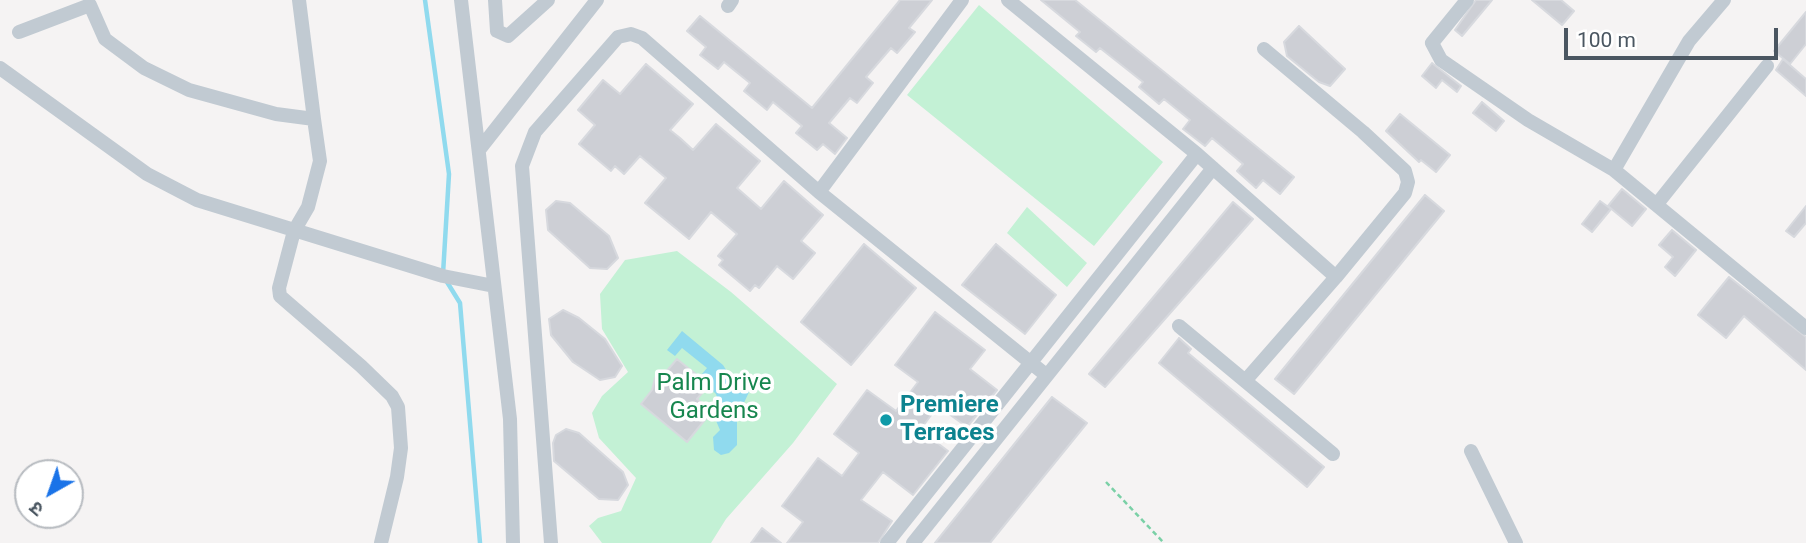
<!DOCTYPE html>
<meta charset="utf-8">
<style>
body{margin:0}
#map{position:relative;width:1806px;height:543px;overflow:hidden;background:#f5f3f3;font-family:Roboto,"Noto Sans Devanagari",sans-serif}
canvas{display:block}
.north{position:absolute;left:14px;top:459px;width:70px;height:70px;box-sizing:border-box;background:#fff;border:2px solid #b7bbc0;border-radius:50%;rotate:220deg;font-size:19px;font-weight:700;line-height:28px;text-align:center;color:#4a5661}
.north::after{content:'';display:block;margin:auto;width:24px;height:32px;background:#1a73e8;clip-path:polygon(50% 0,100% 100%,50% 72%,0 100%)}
.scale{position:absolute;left:1564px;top:28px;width:214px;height:32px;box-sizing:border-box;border:4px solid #4a5661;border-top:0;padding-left:9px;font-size:21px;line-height:24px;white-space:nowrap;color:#4a5661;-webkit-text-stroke:5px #fff;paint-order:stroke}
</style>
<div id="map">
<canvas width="1806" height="543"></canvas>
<div class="north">उ</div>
<div class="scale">100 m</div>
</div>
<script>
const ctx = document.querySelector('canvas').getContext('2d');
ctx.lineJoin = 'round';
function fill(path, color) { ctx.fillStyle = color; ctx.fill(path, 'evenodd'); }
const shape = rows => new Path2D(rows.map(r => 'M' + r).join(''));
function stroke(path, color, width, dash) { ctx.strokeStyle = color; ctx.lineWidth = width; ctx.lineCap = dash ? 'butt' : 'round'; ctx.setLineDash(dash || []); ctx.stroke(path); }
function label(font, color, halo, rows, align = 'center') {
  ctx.font = font + ' Roboto,sans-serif'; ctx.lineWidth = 7; ctx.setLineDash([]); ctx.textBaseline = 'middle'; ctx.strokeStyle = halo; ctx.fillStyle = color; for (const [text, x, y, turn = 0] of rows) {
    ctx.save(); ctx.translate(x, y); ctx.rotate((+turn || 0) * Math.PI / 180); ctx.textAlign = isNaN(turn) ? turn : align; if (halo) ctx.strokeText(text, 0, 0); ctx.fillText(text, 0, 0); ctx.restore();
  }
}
const green = shape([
 [979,5,1163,162,1094,246,907,95],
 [1027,207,1087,263,1067,287,1007,233],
 [677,251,731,292,837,384,793,443,726,519,711,543,602,543,589,526,598,518,621,511,636,478,599,438,592,413,602,396,628,372,602,329,600,294,625,260]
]);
const water = shape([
 [682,331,723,365,728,373,743,380,749,392,737,418,737,445,729,453,721,455,714,450,713,437,720,430,714,416,718,401,716,394,710,388,711,383,702,374,707,368,682,348,675,356,667,350]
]);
const stream = shape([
 [425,0,449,174,443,274],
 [447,282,460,303,480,543]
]);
const building = shape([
 [900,0,932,0,909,28,915,32,897,53,891,48,866,77,873,83,857,103,850,98,829,123,847,138,835,154,823,144,817,150,796,133,802,126,773,102,767,110,744,91,750,83,724,62,718,69,700,55,706,47,687,31,700,16,812,108,900,0],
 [1041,0,1075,0,1294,177,1280,194,1263,180,1256,188,1237,171,1243,164,1212,138,1205,146,1183,129,1190,120,1164,99,1159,104,1139,87,1143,82,1100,48,1096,52,1076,36,1080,32,1041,0],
 [1476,0,1492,0,1462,36,1455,30,1476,0],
 [1532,0,1561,0,1574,11,1562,25,1532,0],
 [1806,12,1806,44,1790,64,1774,51,1806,12],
 [1299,26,1345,69,1330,86,1319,82,1287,56,1284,42,1299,26],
 [1783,59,1806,79,1806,96,1776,70,1783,59],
 [1432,63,1461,86,1457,92,1442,80,1436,88,1422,76,1432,63],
 [646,64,693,104,670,130,680,138,693,150,716,124,760,161,737,188,761,209,784,181,823,215,801,241,815,253,793,279,777,266,759,288,755,285,750,291,719,265,723,260,718,256,737,234,711,212,689,239,645,203,666,178,640,156,624,174,615,166,611,171,579,144,595,125,578,110,603,80,620,94,646,64],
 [1482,102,1504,121,1496,131,1473,113,1482,102],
 [1400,114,1450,155,1436,172,1421,160,1419,162,1386,131,1400,114],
 [1622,189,1646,209,1632,226,1608,206,1622,189],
 [1425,195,1444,211,1294,394,1275,379,1425,195],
 [556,201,570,203,609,236,618,258,607,269,590,268,548,230,546,210,556,201],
 [1600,201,1611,209,1592,232,1582,224,1600,201],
 [1233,202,1253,219,1105,387,1089,374,1233,202],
 [1806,206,1806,223,1794,237,1786,231,1806,206],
 [1672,230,1696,250,1675,276,1665,267,1673,257,1659,245,1672,230],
 [864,244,916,288,851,365,801,322,864,244],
 [996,244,1056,295,1025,334,962,285,996,244],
 [1729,277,1806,337,1806,370,1744,316,1726,338,1698,315,1729,277],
 [563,310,579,318,605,339,622,366,615,377,600,380,573,362,551,335,549,319,563,310],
 [935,312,985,350,970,369,997,390,967,427,938,406,920,430,948,451,913,495,883,472,861,500,892,521,878,543,787,543,803,522,782,506,818,458,842,476,859,453,834,434,867,390,896,411,918,382,895,365,935,312],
 [1179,338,1191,349,1188,353,1324,467,1307,487,1159,363,1179,338],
 [677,359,709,385,697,399,712,411,687,442,641,404,652,390,655,378,665,373,677,359],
 [1052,397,1087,423,1044,476,990,543,935,543,1052,397],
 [566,429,579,433,623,472,628,485,618,500,599,499,554,461,553,443,556,435,566,429],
 [762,528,781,543,751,543,762,528]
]);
const path = shape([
 [1106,482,1164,543]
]);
const minor = shape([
 [299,0,314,119],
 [461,0,510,419,513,543],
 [495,0,497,31,508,36,548,0],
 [1008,0,1197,154,1336,277],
 [1467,0,1432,43,1441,60,1528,120,1614,170,1806,328],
 [728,6,732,0],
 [19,32,90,5,105,39,144,68,189,90,276,114,314,119,320,161,308,207,294,231,279,288,280,296,361,366,392,396,398,407,401,448,397,477,381,543],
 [0,68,147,174,197,200,443,276,494,286],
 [479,150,597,0],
 [1614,170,1689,41,1724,0],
 [819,192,962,0],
 [1657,204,1767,66],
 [1179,326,1333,454],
 [1245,381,1336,277,1405,193,1408,182,1405,171,1363,132,1264,49],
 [1471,451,1516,543],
 [551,543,522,166,535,132,618,37,631,34,642,38,819,192,1046,375],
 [887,543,1197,154],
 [913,543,1213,168]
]);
const markers = [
 [886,420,7,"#0f9aa8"]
];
const parkNames = [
 ["Palm Drive",714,384],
 ["Gardens",714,412]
];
const cultureNames = [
 ["Premiere",900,406],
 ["Terraces",900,434]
];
fill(green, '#c3f1d5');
fill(water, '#90daee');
stroke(stream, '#90daee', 4.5);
fill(building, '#cdcfd5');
stroke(building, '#d7d9de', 2);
stroke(path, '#7ad0a6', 2.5, [5, 3.5]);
stroke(minor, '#c1cad2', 14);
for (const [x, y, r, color] of markers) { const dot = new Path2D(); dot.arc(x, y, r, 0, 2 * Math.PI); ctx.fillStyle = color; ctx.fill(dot); stroke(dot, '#fff', 2.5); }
label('24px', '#17864f', '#fff', parkNames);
label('bold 24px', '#0d838f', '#fff', cultureNames, 'left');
</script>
